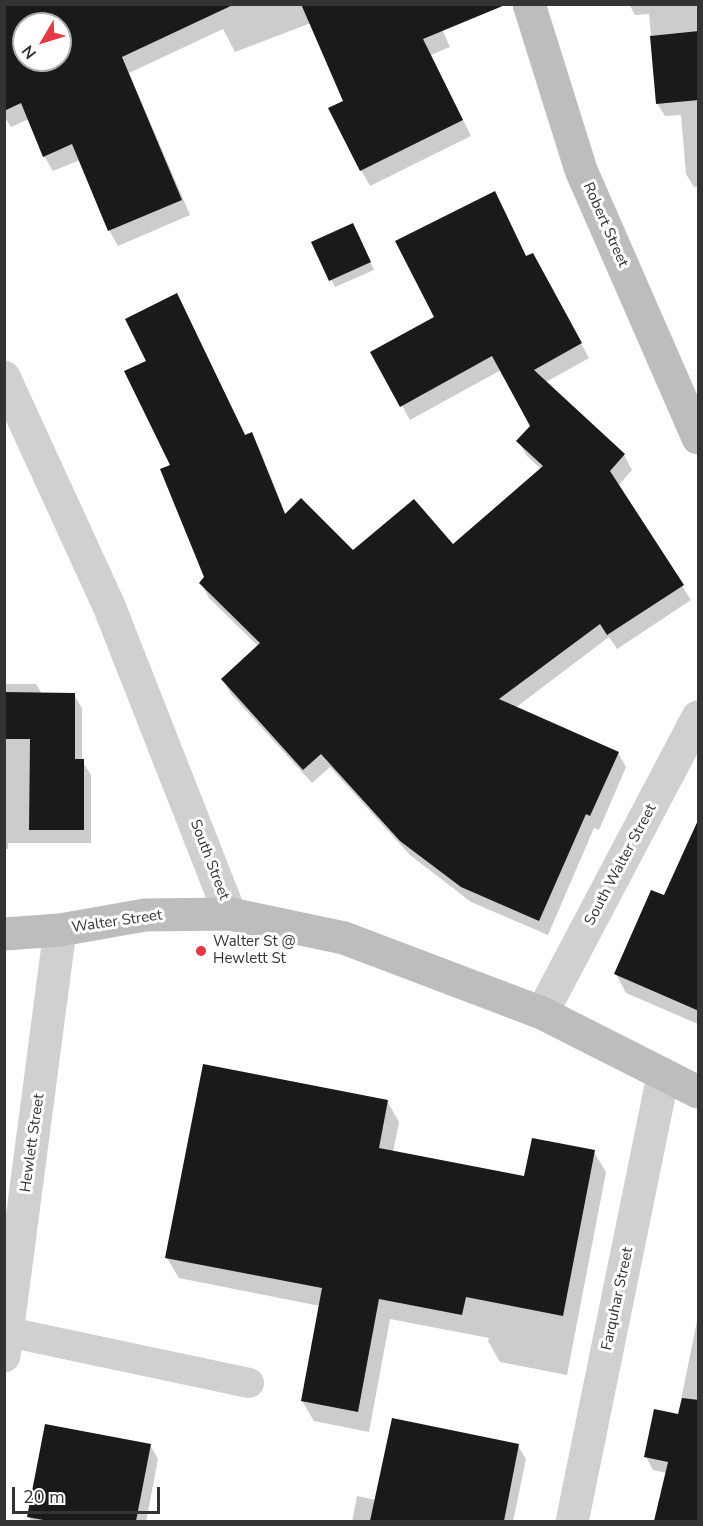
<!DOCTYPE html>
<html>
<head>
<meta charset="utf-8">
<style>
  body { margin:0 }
  #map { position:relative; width:703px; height:1526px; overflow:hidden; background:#fff; font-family:"Nunito Sans",sans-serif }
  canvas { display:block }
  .frame { position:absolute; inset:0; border:6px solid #333; pointer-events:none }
  .north { position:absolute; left:12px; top:12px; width:60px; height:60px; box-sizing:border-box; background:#fff; border:2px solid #adadad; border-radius:50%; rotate:232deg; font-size:16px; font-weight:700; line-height:24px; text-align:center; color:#333 }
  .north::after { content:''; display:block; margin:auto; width:21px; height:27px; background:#e63946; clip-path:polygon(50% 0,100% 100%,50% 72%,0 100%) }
  .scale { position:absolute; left:12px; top:1487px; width:148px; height:27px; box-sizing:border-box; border:3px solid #333; border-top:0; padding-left:8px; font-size:18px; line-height:21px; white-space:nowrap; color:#333; -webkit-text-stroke:4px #fff; paint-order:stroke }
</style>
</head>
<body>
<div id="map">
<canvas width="703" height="1526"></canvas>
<div class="frame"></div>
<div class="north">N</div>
<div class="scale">20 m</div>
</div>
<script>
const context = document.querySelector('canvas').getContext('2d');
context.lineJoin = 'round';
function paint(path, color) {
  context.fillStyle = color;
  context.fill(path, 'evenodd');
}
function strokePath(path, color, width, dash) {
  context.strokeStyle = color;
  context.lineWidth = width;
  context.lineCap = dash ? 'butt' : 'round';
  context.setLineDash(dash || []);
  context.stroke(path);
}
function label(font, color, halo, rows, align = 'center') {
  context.font = font + ' "Nunito Sans",sans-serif';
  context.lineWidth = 6;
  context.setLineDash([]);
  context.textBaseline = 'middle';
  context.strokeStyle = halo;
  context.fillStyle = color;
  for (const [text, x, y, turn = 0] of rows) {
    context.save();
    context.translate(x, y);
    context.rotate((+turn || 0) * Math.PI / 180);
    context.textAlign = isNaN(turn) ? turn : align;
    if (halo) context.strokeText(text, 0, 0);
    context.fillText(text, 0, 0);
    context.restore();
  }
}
const shadow = new Path2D(`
  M 4,4 L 431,4 L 450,47 L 431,55 L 471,136 L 370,186 L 361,170 L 345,101 L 311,23 L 235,52 L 223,29 L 129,73 L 190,215 L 118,246 L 109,230 L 80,160 L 53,171 L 44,156 L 29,119 L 11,127 L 4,116 ZM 24,24 L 60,24 L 60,60 L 24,60 Z
  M 629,4 L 698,4 L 698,186 L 694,187 L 686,174 L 681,115 L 665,116 L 657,103 L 649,14 L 635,15 Z
  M 503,208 L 527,258 L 540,269 L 589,358 L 546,382 L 624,455 L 632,470 L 618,486 L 691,600 L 617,649 L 609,637 L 515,708 L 618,753 L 626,767 L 599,830 L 594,828 L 548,935 L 471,902 L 410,855 L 330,767 L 312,783 L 231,694 L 223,680 L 259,647 L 209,598 L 201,583 L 206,578 L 172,466 L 148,362 L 184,310 L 246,436 L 251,434 L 259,448 L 286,515 L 353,552 L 453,546 L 541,469 L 527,456 L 518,441 L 532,426 L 501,370 L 410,420 L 373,353 L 436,318 Z
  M 357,232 L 374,270 L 335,287 L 313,242 Z
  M 4,684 L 36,684 L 42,694 L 74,695 L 82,708 L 82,761 L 91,775 L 91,843 L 8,843 L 8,849 L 4,849 Z
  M 698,821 L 698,1024 L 626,993 L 616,974 L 665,897 Z
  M 387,1101 L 399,1122 L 393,1152 L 525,1178 L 594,1152 L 606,1172 L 567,1375 L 500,1362 L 488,1341 L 489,1338 L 390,1319 L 369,1432 L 314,1421 L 302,1401 L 320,1306 L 179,1278 L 167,1258 Z
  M 698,1316 L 698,1522 L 656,1522 L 667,1473 L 653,1470 L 646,1457 L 678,1415 Z
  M 150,1445 L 158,1459 L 146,1522 L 32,1522 L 29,1517 Z
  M 518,1446 L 526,1459 L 513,1522 L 352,1522 L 357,1496 L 376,1500 Z`);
const building = new Path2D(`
  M 4,4 L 235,4 L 122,57 L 182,200 L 108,231 L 72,144 L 43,157 L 21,103 L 4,111 ZM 24,24 L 60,24 L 60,60 L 24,60 Z
  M 301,4 L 505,4 L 505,5 L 423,39 L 463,120 L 360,171 L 328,108 L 343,101 Z
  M 699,31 L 699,100 L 656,104 L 650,36 Z
  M 495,191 L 526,256 L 533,253 L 582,343 L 534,370 L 625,454 L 610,471 L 684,585 L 607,635 L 600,624 L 499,699 L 619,752 L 590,816 L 586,814 L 539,921 L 461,887 L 400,841 L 321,754 L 303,770 L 221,679 L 260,643 L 199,583 L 204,577 L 160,469 L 170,465 L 124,371 L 146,361 L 125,319 L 177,293 L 245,435 L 252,432 L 285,514 L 301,498 L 353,550 L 414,499 L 453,544 L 543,466 L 516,441 L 530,426 L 492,356 L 400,407 L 370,352 L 434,317 L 395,241 Z
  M 353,223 L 371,262 L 329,281 L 311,242 Z
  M 4,692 L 75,693 L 75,759 L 84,759 L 84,830 L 29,830 L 30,739 L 4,739 Z
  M 699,818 L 699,1011 L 614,974 L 651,890 L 664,895 Z
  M 203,1064 L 388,1100 L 379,1148 L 524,1176 L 532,1138 L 595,1150 L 563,1316 L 466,1297 L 462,1315 L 379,1299 L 358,1412 L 301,1401 L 322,1288 L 165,1258 Z
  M 682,1398 L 699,1400 L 699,1521 L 654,1521 L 668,1462 L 644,1457 L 654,1409 L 678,1414 Z
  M 392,1418 L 519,1444 L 504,1521 L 370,1521 Z
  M 45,1424 L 151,1444 L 136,1521 L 49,1521 L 27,1517 Z`);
const lane = new Path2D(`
  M 8,1332 L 249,1383`);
const street = new Path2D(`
  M 4,377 L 109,606 L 230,914
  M 542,1013 L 698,717
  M 4,1356 L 60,930
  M 572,1522 L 663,1076`);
const secondary = new Path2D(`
  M 529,4 L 581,170 L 698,438
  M 4,934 L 60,930 L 145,915 L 230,914 L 344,938 L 542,1013 L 698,1092`);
const markers = [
  [201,951,6,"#e63946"]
];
const streetNames = [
  ["Robert Street",605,225,66],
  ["South Street",209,860,69],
  ["South Walter Street",621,865,-62],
  ["Walter Street",117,922,-8],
  ["Hewlett Street",33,1143,-82],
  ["Farquhar Street",618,1299,-78]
];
const poiNames = [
  ["Walter St @",213,942],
  ["Hewlett St",213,959]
];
paint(shadow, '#0003');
paint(building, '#1a1a1a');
strokePath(lane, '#d0d0d0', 30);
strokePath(street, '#d0d0d0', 33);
strokePath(secondary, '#bdbdbd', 33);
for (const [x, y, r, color] of markers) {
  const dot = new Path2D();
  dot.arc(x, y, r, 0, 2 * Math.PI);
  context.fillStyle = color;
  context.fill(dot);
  strokePath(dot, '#fff', 2);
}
label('15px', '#333', '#fff', streetNames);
label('15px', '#333', '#fff', poiNames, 'left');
</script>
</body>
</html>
